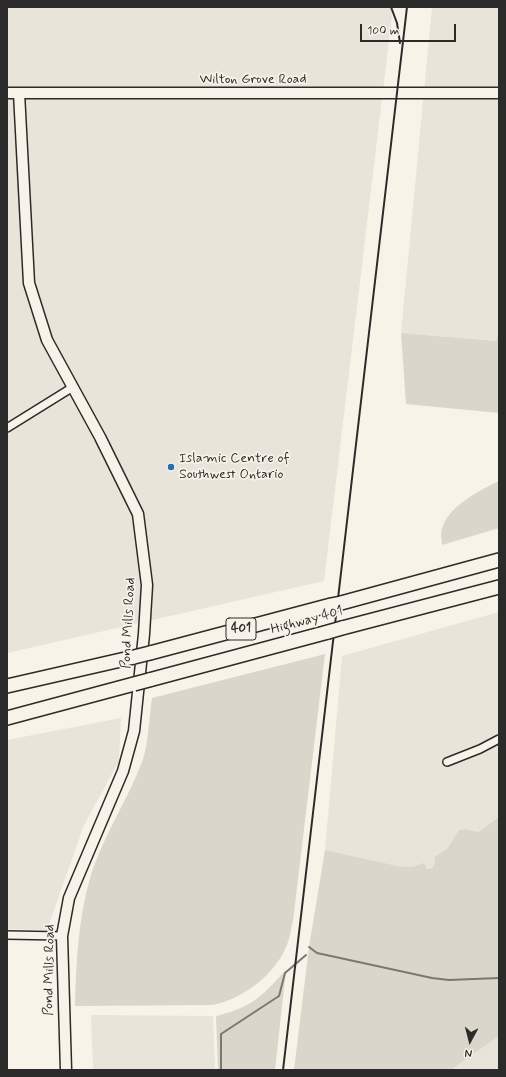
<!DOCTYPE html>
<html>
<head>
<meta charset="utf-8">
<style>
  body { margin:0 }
  #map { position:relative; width:506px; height:1077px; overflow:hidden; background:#f7f3e8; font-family:Mynerve,sans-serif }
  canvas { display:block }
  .frame { position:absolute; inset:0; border:8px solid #2b2b2b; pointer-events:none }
  .north { position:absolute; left:450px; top:1021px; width:40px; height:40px; -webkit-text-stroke:3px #f7f3e8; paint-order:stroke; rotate:187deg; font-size:11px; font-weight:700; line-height:16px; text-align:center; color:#2b2b2b }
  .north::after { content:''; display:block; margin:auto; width:14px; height:18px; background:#2b2b2b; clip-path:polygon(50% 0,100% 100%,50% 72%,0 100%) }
  .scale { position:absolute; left:360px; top:24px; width:96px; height:18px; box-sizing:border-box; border:2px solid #2b2b2b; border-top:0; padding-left:5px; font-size:12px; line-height:14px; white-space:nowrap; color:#2b2b2b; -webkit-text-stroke:3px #f7f3e8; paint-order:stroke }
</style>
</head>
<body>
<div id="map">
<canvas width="506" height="1077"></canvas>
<div class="frame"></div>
<div class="north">N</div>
<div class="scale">100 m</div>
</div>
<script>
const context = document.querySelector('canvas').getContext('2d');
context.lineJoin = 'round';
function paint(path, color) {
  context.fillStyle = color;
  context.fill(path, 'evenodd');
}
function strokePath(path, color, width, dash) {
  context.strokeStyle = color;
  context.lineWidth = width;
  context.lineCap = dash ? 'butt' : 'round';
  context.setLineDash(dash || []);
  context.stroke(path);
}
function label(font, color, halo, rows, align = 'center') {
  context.font = font + ' Mynerve,sans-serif';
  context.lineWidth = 3.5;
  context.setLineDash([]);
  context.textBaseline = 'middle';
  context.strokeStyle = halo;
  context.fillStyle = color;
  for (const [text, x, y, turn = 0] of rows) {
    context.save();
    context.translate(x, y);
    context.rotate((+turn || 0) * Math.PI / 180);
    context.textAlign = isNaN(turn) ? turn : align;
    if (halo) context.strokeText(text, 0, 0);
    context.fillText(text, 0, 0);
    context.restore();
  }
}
const built = new Path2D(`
  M 7,7 L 393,7 L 324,581 L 7,653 Z
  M 432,7 L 499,7 L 499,326 L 496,341 L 401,333 Z
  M 499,612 L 499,817 L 478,832 L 466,829 L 459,830 L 447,849 L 434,857 L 435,863 L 432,868 L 427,869 L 423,864 L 412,867 L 398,866 L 325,850 L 342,656 Z
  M 121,718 L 119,761 L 84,825 L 47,930 L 7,929 L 7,740 Z
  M 91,1015 L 213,1016 L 215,1070 L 93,1070 Z
  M 499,1036 L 499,1070 L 451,1070 Z`);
const green = new Path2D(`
  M 499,326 L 499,413 L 406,404 L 401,333 L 496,341 Z
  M 499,481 L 499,528 L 442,545 C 442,540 440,534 442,529 C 447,507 480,490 499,481 Z
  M 325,654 L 293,921 C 291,928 290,937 287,945 C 275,975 244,998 213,1005 L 75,1006 C 76,964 78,922 89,882 C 101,838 128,801 143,759 C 149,740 149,717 152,698 Z
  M 499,817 L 499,1036 L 451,1070 L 294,1070 L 309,947 L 325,850 L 398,866 L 412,867 L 424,863 L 427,869 L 432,868 L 435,863 L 434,857 L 447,849 L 459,830 L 466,829 L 478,832 Z
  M 286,970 L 275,1070 L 218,1070 L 216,1016 C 253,1007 261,997 286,970 Z`);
const stream = new Path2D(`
  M 309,947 L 317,953 L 432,978 L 449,980 L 499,978
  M 221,1070 L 221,1034 L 279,996 L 285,973 L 306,955`);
const minor = new Path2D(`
  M 7,428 L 73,387
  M 447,762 L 480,749 L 499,739
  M 7,935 L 62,936`);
const secondary = new Path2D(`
  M 7,93 L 499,93
  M 19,93 L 29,283 L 47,340 L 100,437 L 138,514 L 147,585 L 144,634 L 134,731 L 123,771 L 69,898 L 62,936 L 66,1070`);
const motorway = new Path2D(`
  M 341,603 L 499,560
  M 342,628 L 499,587
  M 150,653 L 331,605
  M 149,680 L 328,632
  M 7,686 L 134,657
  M 7,718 L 134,684`);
const rail = new Path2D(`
  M 391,7 L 397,23 L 400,43
  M 283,1070 L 407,7`);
const motorwayBridge = new Path2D(`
  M 331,605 L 341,603
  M 328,632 L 342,628
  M 134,657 L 150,653
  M 134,684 L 149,680`);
const markers = [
  [171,467,4,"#1f6fb2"]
];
const shields = [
  [241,629,30]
];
const shieldNames = [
  ["401",241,629]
];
const streetNames = [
  ["Wilton Grove Road",253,80],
  ["Highway 401",307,621,-15],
  ["Pond Mills Road",129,623,-87],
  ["Pond Mills Road",50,970,-89]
];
const poiNames = [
  ["Islamic Centre of",179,459],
  ["Southwest Ontario",179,475]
];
paint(built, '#e8e4da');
paint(green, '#dad6cc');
strokePath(stream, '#7a7874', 2);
strokePath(minor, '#2b2b2b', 10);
strokePath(secondary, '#2b2b2b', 13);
strokePath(motorway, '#2b2b2b', 16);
strokePath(minor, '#f7f3e8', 7);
strokePath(secondary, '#f7f3e8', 10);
strokePath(motorway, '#f7f3e8', 13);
strokePath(rail, '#2b2b2b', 2);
strokePath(motorwayBridge, '#2b2b2b', 16, []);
strokePath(motorwayBridge, '#f7f3e8', 13);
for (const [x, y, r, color] of markers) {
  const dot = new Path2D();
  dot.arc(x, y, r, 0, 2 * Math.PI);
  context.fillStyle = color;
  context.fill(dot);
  strokePath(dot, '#f7f3e8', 1.5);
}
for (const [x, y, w] of shields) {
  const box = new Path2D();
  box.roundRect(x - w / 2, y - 11, w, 22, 3);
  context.fillStyle = '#f7f3e8';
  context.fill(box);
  strokePath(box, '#2b2b2b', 1);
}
label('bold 13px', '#2b2b2b', null, shieldNames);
label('14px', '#2b2b2b', '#f7f3e8', streetNames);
label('14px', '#2b2b2b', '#f7f3e8', poiNames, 'left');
</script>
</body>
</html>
